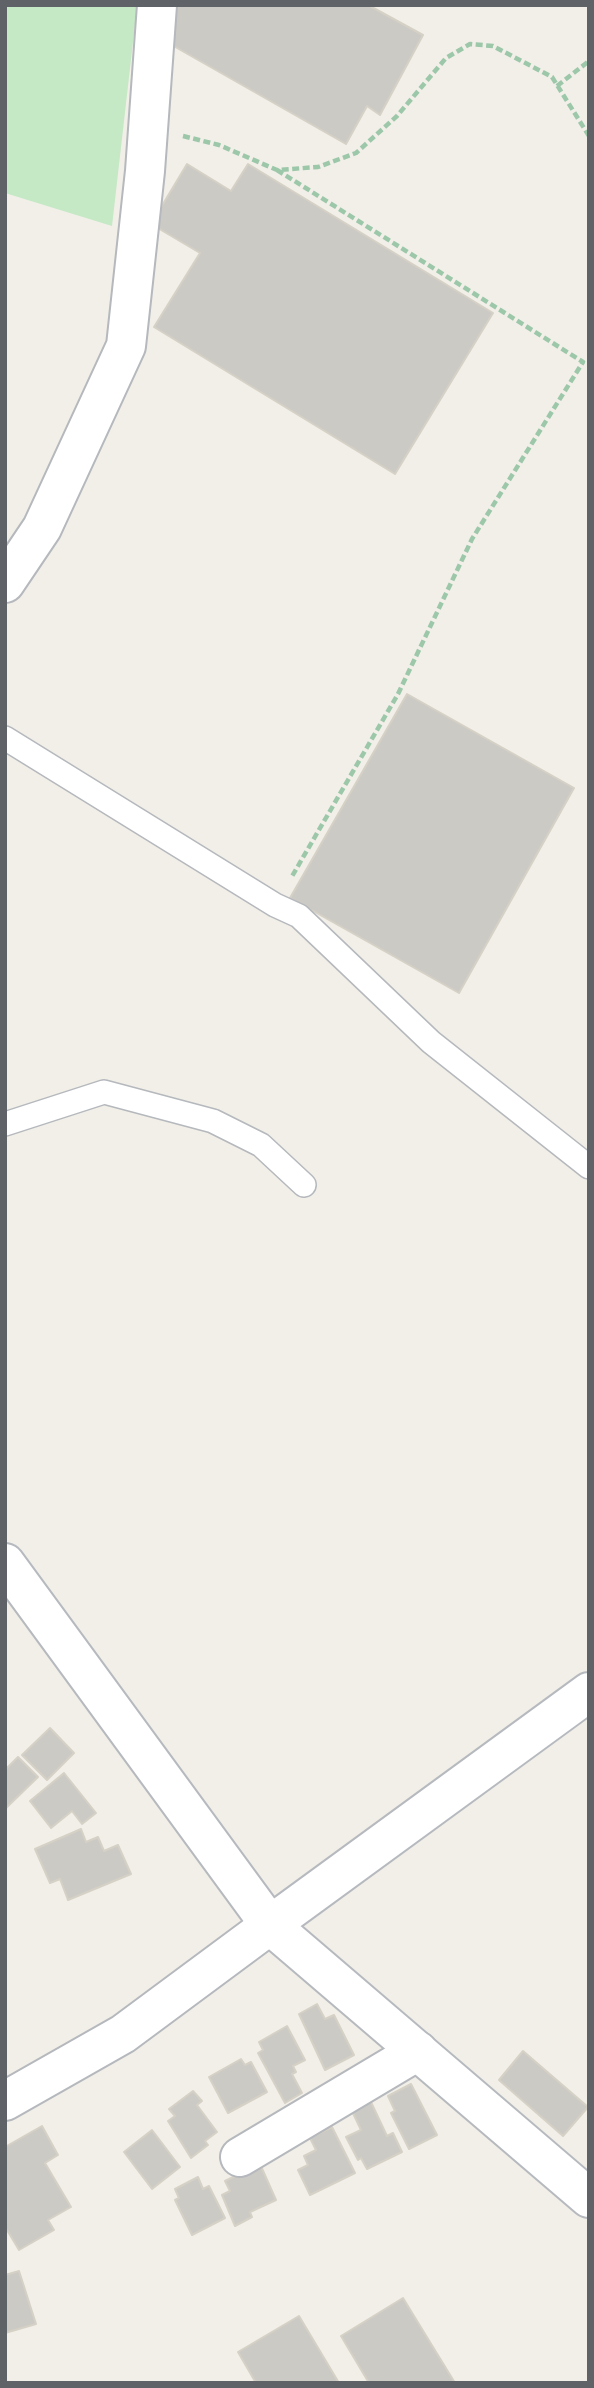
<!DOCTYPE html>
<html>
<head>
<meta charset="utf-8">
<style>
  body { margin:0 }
  #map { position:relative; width:594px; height:2388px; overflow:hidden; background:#f1efe8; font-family:"Fira Sans",sans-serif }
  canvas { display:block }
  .frame { position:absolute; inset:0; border:7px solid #5f6368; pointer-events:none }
</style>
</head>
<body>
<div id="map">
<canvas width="594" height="2388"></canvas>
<div class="frame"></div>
</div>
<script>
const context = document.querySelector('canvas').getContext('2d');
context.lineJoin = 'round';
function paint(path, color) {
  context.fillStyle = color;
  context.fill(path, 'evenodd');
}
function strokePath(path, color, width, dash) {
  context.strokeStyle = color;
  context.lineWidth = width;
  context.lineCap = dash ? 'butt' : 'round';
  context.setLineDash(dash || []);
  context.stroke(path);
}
const green = new Path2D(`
  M 5,5 L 137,7 L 112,226 L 5,193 Z`);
const building = new Path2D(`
  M 173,5 L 368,5 L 423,35 L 380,115 L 367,106 L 346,144 L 170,44 Z
  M 187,164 L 231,191 L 248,164 L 493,313 L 395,474 L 154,327 L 200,253 L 151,224 Z
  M 407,694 L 574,788 L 459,993 L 290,898 Z
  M 50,1728 L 74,1753 L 47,1780 L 22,1755 Z
  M 18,1757 L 38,1777 L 5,1809 L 5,1770 Z
  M 64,1773 L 96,1813 L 82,1824 L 72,1811 L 51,1828 L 30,1801 Z
  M 81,1829 L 86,1842 L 98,1837 L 104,1851 L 118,1845 L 131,1874 L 68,1900 L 60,1879 L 50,1883 L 35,1849 Z
  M 317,2004 L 325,2019 L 334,2015 L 354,2055 L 325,2070 L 299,2014 Z
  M 287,2026 L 305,2060 L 293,2066 L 296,2072 L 292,2074 L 302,2093 L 285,2103 L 258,2053 L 263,2050 L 259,2042 Z
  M 523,2051 L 588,2107 L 563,2136 L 499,2080 Z
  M 241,2059 L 245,2065 L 251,2062 L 267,2092 L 228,2113 L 209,2077 Z
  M 411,2084 L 437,2135 L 409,2149 L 391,2113 L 395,2111 L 388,2096 Z
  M 193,2091 L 202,2101 L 197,2105 L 217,2132 L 205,2141 L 208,2145 L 191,2158 L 168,2121 L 175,2116 L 169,2109 Z
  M 370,2100 L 387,2136 L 393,2133 L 402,2152 L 367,2169 L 361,2158 L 358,2160 L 346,2137 L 361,2130 L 351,2109 Z
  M 42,2126 L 58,2155 L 45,2163 L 71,2207 L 48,2220 L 54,2230 L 19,2250 L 7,2230 L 5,2231 L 5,2147 Z
  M 332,2127 L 355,2173 L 310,2195 L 298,2170 L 308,2165 L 304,2156 L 316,2150 L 310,2138 Z
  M 152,2130 L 180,2167 L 152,2189 L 124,2152 Z
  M 260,2164 L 276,2200 L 250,2212 L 252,2217 L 235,2226 L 222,2195 L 230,2191 L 225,2181 Z
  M 198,2177 L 203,2189 L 209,2186 L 225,2218 L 192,2235 L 175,2200 L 179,2198 L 175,2189 Z
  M 19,2271 L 36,2324 L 5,2333 L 5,2275 Z
  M 403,2298 L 455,2383 L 369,2383 L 341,2336 Z
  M 299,2316 L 339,2383 L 256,2383 L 238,2352 Z`);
const path = new Path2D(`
  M 557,86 L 589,61
  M 183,136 L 219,145 L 277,170 L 318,167 L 356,153 L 397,116 L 446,58 L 470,44 L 493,46 L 552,77 L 589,136
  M 277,170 L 583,362 L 472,539 L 398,694 L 291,878`);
const lane = new Path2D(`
  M 5,738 L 275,905 L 299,916 L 431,1042 L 589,1167
  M 5,1124 L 104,1092 L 213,1121 L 261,1145 L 304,1185`);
const street = new Path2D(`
  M 5,583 L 42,528 L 126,346 L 145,171 L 157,5
  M 5,2101 L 123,2034 L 270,1925
  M 240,2157 L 418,2051`);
const secondary = new Path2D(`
  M 5,1563 L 270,1925 L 589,2198
  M 270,1925 L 589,1692`);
paint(green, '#c5e8c5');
paint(building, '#cccac5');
strokePath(building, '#d6d1c6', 2);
strokePath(lane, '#b5b8bc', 26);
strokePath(street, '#b5b8bc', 42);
strokePath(secondary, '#b6babf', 42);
strokePath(path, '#9cc7a9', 4.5, [7, 3.5]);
strokePath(lane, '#fff', 23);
strokePath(street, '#fff', 38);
strokePath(secondary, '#fff', 38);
</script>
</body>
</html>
